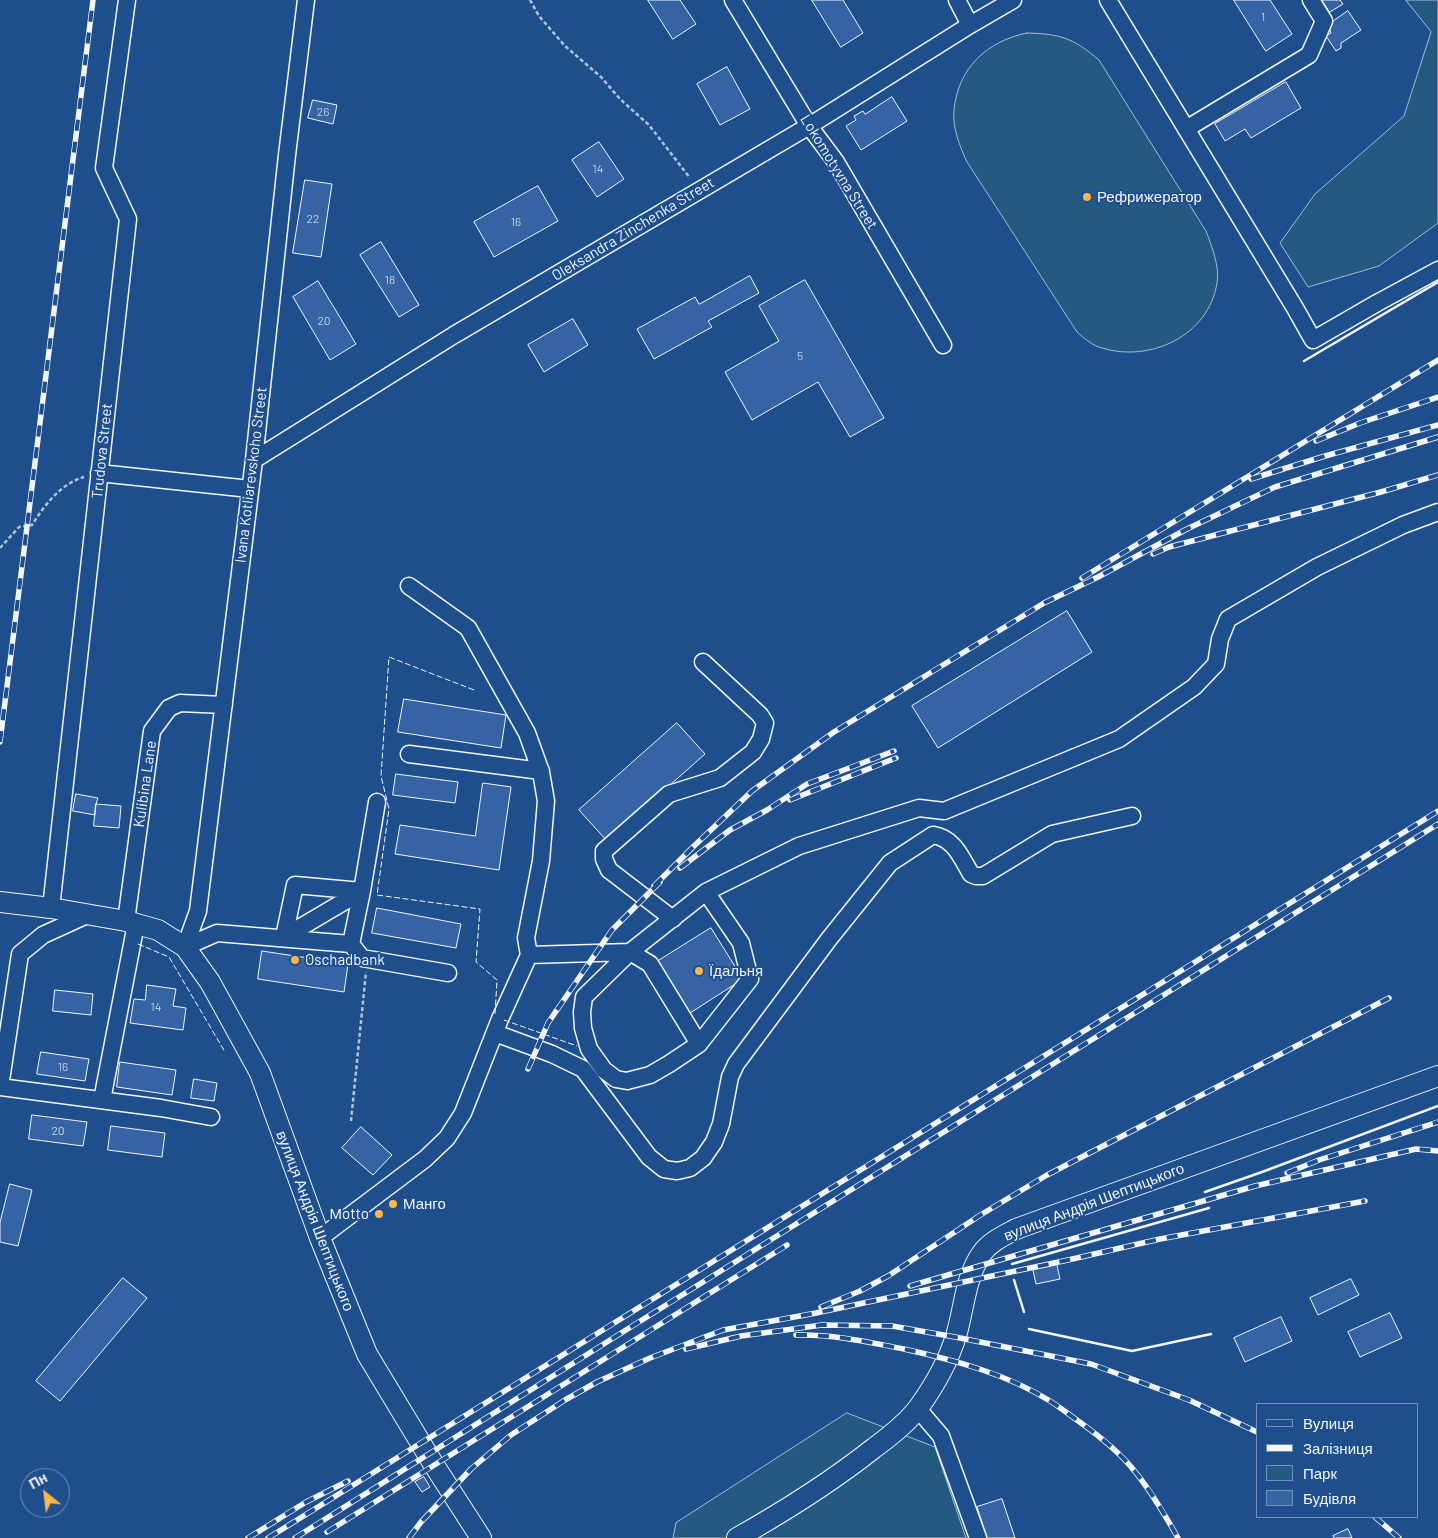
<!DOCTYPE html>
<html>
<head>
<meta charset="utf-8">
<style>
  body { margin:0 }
  #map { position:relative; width:1438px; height:1538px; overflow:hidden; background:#1f4e8c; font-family:Barlow,sans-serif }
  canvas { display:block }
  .legend { position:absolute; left:1256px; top:1403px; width:162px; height:115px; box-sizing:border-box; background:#1f4e8c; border:1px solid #7391ba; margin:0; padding:6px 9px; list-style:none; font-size:15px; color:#f2f6ff }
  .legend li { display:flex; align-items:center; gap:10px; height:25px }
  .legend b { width:25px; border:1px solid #7391ba }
  .north { position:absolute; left:20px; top:1468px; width:50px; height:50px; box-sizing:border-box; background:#1f4e8c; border:1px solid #7391ba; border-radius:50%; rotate:331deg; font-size:14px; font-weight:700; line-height:20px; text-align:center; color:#f2f6ff }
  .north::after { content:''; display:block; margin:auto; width:18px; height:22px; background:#ffb74d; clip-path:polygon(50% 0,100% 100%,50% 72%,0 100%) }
</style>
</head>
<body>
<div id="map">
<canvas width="1438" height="1538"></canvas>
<ul class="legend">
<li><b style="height:6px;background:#1f4e8c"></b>Вулиця</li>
<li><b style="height:6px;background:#f2f6ff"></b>Залізниця</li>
<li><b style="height:14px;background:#245a82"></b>Парк</li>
<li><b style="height:14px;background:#3563a3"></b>Будівля</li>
</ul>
<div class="north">Пн</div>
</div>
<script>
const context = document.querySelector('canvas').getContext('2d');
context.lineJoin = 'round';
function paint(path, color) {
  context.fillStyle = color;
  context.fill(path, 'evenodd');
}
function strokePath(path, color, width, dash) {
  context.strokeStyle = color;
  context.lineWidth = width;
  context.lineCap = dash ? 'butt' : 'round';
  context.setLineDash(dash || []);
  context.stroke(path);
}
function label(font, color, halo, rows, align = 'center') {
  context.font = font + ' Barlow,sans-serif';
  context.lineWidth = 4;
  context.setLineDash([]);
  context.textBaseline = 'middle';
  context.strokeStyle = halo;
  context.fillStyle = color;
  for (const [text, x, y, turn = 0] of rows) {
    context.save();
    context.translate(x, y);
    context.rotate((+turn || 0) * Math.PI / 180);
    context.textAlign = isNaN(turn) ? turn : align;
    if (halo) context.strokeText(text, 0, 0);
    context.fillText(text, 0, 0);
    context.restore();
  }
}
const green = new Path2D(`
  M 1406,0 L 1438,0 L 1438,223 L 1379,266 L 1308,287 L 1280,243 L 1315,194 L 1404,116 L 1431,32 Z
  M 1027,33 C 1061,34 1073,38 1099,60 L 1206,231 C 1212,247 1220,267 1217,283 C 1209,335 1151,363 1102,348 C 1093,346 1084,338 1077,332 L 967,162 C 960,147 952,127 954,110 C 958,68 987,41 1027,33 Z
  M 847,1413 L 935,1447 L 966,1538 L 673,1538 L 676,1523 Z`);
const building = new Path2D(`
  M 648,0 L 680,0 L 696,24 L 673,39 Z
  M 812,0 L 843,0 L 863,33 L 841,47 Z
  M 1234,0 L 1270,0 L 1292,34 L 1266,51 Z
  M 1322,0 L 1340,0 L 1343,4 L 1330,12 Z
  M 1348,11 L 1361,30 L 1341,43 L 1341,48 L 1336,51 L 1326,36 L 1331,33 L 1328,25 Z
  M 727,67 L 750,109 L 720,125 L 697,84 Z
  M 1286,82 L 1301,108 L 1251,138 L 1245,129 L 1225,141 L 1215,124 Z
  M 892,97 L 907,121 L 861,150 L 846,126 L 856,120 L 854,116 L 863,111 L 865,114 Z
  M 313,100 L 337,105 L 333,124 L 308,118 Z
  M 599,142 L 624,179 L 597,197 L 572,160 Z
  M 305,180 L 332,184 L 321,257 L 293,253 Z
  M 538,186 L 558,221 L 494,257 L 474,222 Z
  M 381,242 L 419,305 L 399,317 L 360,255 Z
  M 750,276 L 759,293 L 708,321 L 712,327 L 654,359 L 637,329 L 695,297 L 699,304 Z
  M 805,280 L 884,418 L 850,437 L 818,382 L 752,420 L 725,372 L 779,341 L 759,306 Z
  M 318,281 L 356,344 L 330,360 L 293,297 Z
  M 573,319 L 588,345 L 544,372 L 528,345 Z
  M 1067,611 L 1092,652 L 938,748 L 912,706 Z
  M 404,699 L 506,715 L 501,748 L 398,732 Z
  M 677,723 L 705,754 L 607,841 L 579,810 Z
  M 396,774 L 458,782 L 455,803 L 393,795 Z
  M 483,783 L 511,787 L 499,870 L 395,854 L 400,825 L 475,836 Z
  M 76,794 L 98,798 L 96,804 L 95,815 L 73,811 Z
  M 96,804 L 121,806 L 119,828 L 94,826 Z
  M 377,908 L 461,924 L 456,948 L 372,933 Z
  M 711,928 L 743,979 L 687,1015 L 655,963 Z
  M 262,951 L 348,964 L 344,992 L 258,979 Z
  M 147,985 L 176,989 L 173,1006 L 186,1008 L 183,1030 L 130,1023 L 134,999 L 145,1000 Z
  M 55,990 L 93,994 L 91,1015 L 53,1011 Z
  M 41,1052 L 89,1059 L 85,1081 L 37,1074 Z
  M 120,1062 L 176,1070 L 172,1095 L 117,1087 Z
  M 194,1079 L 217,1083 L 214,1101 L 191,1098 Z
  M 32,1115 L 87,1122 L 83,1146 L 29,1139 Z
  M 111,1126 L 165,1133 L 162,1157 L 108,1150 Z
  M 361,1127 L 392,1155 L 373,1175 L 342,1148 Z
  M 10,1184 L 32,1190 L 18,1246 L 0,1242 L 0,1223 Z
  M 1057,1265 L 1060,1279 L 1036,1284 L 1033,1270 Z
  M 123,1278 L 147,1298 L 60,1401 L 36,1381 Z
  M 1351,1279 L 1359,1295 L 1318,1315 L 1310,1298 Z
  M 1390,1313 L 1402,1338 L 1360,1357 L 1348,1332 Z
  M 1281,1317 L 1292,1341 L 1245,1362 L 1234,1338 Z
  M 424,1477 L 430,1487 L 422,1492 L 415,1482 Z
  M 1002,1499 L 1015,1538 L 987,1538 L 977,1507 Z
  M 1348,1529 L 1352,1538 L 1334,1538 L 1333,1536 Z`);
const path = new Path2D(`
  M 530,0 L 539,16 L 565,46 L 601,77 L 620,99 L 649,125 L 690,178
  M 0,548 L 19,527 L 32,525 C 44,506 60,484 84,477
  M 351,1121 L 366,972`);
const minor = new Path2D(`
  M 733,0 L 809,126 L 836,162 L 943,345
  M 957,0 L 970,25
  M 1108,0 L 1295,308 L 1313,340 L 1377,303 L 1438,270
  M 1186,129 L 1309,55 L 1324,21 L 1311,0
  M 254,460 L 454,335 L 809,126 L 970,25 L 1013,0
  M 99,473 L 250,489
  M 409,754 L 541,771
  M 706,892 L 741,943 L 750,979 L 699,1044 L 669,1064 L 650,1075 L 627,1081 L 616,1079 L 604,1070 L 589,1049 L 583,1028 L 582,1012 L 584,997 L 630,952 L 706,892 L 799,846 L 919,808 L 944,811 L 1119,739 L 1194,687 L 1216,664 L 1220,639 L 1228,619 L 1317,567 L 1403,525 L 1438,512
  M 51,908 L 128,219 L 104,168 L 127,0
  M 89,914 L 43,935 L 20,954 L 0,1087 L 161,1108 L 211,1117
  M 673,919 L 609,870 L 604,859 L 604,851 L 669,794 L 720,778 L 753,752 L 761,739 L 765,723 L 760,715 L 703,662
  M 126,921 L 152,731 L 169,708 L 180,703 L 224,705
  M 284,937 L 362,891 L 377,802
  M 284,937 L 295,885 L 362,891 L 351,944
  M 185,947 L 198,911 L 254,460 L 287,155 L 306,0
  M 185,947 L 217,933 L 351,944 L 362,958 L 448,973
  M 529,955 L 630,952 L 650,964 L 699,1044
  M 495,1033 L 552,1054 L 583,1069 L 649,1157 L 664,1169 L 677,1171 L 690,1168 L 703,1158 L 714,1142 L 721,1124 L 730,1077 L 736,1064 L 829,939 L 890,863 L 933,835 C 954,838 961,857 971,874 L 976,876 L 983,876 L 1052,834 L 1132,816
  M 102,1100 L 136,924
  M 320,1238 L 425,1159 L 447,1138 L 463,1113 L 500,1019 L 529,955 L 526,938 L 541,861 L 546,801 L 541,772 L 527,733 L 468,628 L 409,586
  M 918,1409 L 941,1436 L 978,1538`);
const major = new Path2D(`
  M 0,902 L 51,908 L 126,921 L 158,930 L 185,947 L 210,982 L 260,1073 L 320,1238 L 367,1354 L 434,1465 L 481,1538
  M 737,1538 C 785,1511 831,1482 874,1448 C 889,1437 908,1422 919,1407 C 934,1386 948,1362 956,1336 C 964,1310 965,1277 982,1253 C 990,1242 1003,1236 1016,1229 L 1438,1076`);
const rail = new Path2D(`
  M 1316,441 L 1360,423 L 1438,397
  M 1251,479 L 1325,456 L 1438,425
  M 1153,554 L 1169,547 L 1381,492 L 1438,475
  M 1082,578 L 1438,360
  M 0,742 L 93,0
  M 790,800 L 896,758
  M 680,868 L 730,830 L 767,810 L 807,784 L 894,751
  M 654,886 L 694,846 L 752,791 L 834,732 L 1044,603 L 1098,577 L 1187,529 L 1275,487 L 1438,437
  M 528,1069 L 548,1023 L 596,953 L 612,930 L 660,882
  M 1287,1173 L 1319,1160 L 1438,1122
  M 910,1286 L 1255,1186 L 1416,1149 L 1438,1151
  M 821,1307 L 860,1291 L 888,1276 L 982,1214 L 1047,1175 L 1389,998
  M 796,1335 C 832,1334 868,1342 904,1349 C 954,1360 1007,1374 1050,1401 C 1061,1408 1071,1416 1081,1423 C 1099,1436 1118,1451 1132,1468 C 1150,1489 1165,1515 1178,1538
  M 686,1349 L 741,1336 L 822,1325 L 892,1326 L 955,1337 L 1091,1364 L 1189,1400 L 1257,1432
  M 1375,1517 L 1399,1538
  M 327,1532 L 787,1245
  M 248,1538 L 306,1502 L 348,1481
  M 268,1538 L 1438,811
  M 295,1538 L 634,1325 L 1438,824
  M 409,1538 L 421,1522 L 471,1469 L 511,1435 L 565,1400 L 597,1382 L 650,1358 L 723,1330 L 816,1313 L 1068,1260 L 1160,1239 L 1365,1201`);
const fence = new Path2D(`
  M 474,690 L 389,657 L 381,776 L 389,809 L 377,895 L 480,909 L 476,962 L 497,980 L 495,1014
  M 138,944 L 169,957 L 225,1052
  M 504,1020 L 577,1046`);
const wall = new Path2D(`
  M 1304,361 L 1438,282
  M 1205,1192 L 1262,1172 L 1438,1106
  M 1012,1264 L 1209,1208
  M 1014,1280 L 1024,1312
  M 1029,1329 L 1132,1351 L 1211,1334`);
const markers = [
  [1087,197,5,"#ffb74d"],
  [295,960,5,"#ffb74d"],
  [699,971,5,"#ffb74d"],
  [393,1204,5,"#ffb74d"],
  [379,1214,5,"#ffb74d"]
];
const numberNames = [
  ["1",1263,17],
  ["26",323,112],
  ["14",598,169],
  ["22",313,219],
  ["16",516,222],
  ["18",390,280],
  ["20",324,321],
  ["5",800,356],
  ["14",156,1007],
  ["16",63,1067],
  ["20",58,1131]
];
const streetNames = [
  ["Lokomotyvna Street",839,172,58],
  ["Oleksandra Zinchenka Street",633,229,-31],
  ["Trudova Street",102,451,-84],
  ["Ivana Kotliarevskoho Street",251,475,-83],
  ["Kulibina Lane",145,784,-82],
  ["вулиця Андрія Шептицького",1094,1202,-21],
  ["вулиця Андрія Шептицького",315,1221,69]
];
const poiNames = [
  ["Рефрижератор",1097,197],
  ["Oschadbank",305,960],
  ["Їдальня",709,971],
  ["Манго",403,1204],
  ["Мotto",369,1214,"right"]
];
paint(green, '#245a82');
strokePath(green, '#a8bbd7', 1);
paint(building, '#3563a3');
strokePath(building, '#f2f6ff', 1);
strokePath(minor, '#f2f6ff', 19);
strokePath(major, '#f2f6ff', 22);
strokePath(path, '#b3c4dc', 2.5, [4, 2.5]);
strokePath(minor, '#1f4e8c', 16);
strokePath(major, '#1f4e8c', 20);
strokePath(rail, '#f2f6ff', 5.5);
strokePath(rail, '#1f4e8c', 4, [11]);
strokePath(fence, '#f2f6ff', 1, [6, 2.5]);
strokePath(wall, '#f2f6ff', 2.5);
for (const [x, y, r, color] of markers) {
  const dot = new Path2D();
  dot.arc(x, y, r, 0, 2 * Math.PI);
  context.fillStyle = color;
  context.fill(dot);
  strokePath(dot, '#1f4e8c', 2);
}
label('12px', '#c3d1e8', null, numberNames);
label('15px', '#f2f6ff', '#1f4e8c', streetNames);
label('15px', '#f2f6ff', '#1f4e8c', poiNames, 'left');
</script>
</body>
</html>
